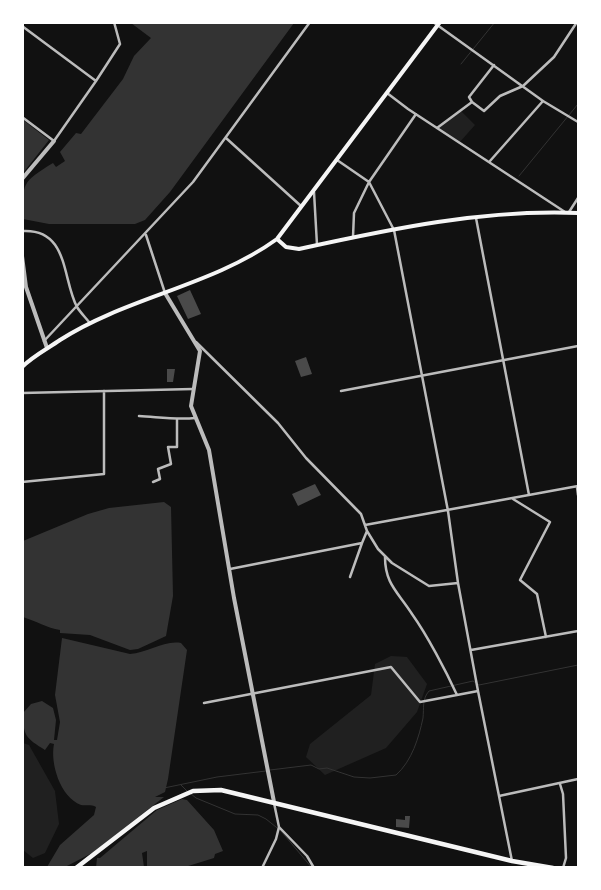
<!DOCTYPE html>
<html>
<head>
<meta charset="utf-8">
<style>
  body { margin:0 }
  #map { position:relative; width:601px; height:890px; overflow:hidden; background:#111; font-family:Lora,serif }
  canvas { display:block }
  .frame { position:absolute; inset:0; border:24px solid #fff; pointer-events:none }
</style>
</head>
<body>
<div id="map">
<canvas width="601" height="890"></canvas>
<div class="frame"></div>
</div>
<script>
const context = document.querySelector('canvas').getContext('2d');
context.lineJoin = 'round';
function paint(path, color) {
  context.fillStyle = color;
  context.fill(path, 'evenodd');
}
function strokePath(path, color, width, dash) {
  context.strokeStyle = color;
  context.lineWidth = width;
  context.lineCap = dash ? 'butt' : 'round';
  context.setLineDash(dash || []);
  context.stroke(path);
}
const green = new Path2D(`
  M 460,110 L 475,125 L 459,143 L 437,128 Z
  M 391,656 L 407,657 L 427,684 L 417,712 L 386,748 L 325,775 L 306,757 L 310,744 L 371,695 L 375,664 Z
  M 23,743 L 29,745 L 55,791 L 59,824 L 45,853 L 33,858 L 23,850 Z`);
const water = new Path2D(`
  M 131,23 L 294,23 L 170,192 L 145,220 L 135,224 L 49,224 L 23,219 C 22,183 22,182 53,163 L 56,167 L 65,161 L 60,152 L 76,133 L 81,134 L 123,79 L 134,56 L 151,38 Z
  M 23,120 L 49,140 L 23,173 Z
  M 164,502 L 171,507 L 173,596 L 166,636 L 138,649 L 130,650 L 90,635 L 60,633 L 60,630 C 47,628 36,621 23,617 L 23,541 L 88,514 L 109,508 Z
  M 62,638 L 130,654 C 147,653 164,640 181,643 L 187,650 L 168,779 L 165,792 L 155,797 L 164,797 L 94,852 L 65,867 L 47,867 L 60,845 L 94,815 L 96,807 C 91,804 86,806 81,805 C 60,797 50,763 54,744 L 50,743 L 45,750 C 26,738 23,736 23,713 L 31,704 L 42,701 L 53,708 L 56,720 L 54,740 L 57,740 L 60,722 L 55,695 Z
  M 182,799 L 187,800 L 214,830 L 223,851 L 215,854 L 214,858 L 185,867 L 147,867 L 147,851 L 142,853 L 144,867 L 96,868 L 97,858 L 100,858 L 157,810 Z`);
const stream = new Path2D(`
  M 461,64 L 495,22
  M 519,176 L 578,104
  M 270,770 L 311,765 L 319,769 L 327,768 L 354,777 L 370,778 L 396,775 C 412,761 419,737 423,718 C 424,708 422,699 429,691 L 473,681 L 479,685 L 578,665
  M 181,785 L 187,791
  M 164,788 L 217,777 L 266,771
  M 190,793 L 196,798 L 235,814 L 258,815 L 266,819 L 281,831 L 312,868`);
const building = new Path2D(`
  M 190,290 L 201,314 L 188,319 L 177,296 Z
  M 306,357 L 312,374 L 301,377 L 295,361 Z
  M 167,369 L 175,369 L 173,382 L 167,382 Z
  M 315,484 L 321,495 L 298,506 L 292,494 Z
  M 405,816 L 410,816 L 409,828 L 396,827 L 396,819 L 405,820 Z`);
const minor = new Path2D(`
  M 433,22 L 543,101 L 578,122
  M 22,26 L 96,81 L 120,44 L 114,22
  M 387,93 L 408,109 L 565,212
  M 472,102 L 469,97 L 494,65
  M 22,117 L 54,141 L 96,81
  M 437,128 L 472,102 L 484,111 L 500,96 L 523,86 L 554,57 L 577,22
  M 226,138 L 301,206
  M 337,160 L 369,182 L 394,230 L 448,511 L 458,583 L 478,691 L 512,861
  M 490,161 L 543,101
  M 314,192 L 317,245
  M 569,212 L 578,198
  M 476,218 L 529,495
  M 22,231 C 69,228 62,279 77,307 C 80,312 85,317 89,322
  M 146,235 L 165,293
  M 353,237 L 354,213 L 369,182 L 416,114
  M 44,341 L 193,182 L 310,22
  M 196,342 L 278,423 L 306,458 L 361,514 L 367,531 L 378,549 L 392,563 L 429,586 L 458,583
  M 341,391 L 578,346
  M 22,393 L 193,389
  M 139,416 C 158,417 176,420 195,418
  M 22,482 L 104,474 L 104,391
  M 153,482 L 160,479 L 158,469 L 171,464 L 168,447 L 177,447 L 177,420
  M 577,487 L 578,495
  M 513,499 L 550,522 L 520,580 L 537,594 L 546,637
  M 365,525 L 578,486
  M 385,557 C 385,584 398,592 412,614 C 427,635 446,671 457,695
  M 230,569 L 362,543 L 367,531
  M 350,577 L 362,543
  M 471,650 L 578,631
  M 204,703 L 391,667 L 420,702 L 478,691
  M 560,784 L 563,794 L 566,858 L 563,868
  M 499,796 L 578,779
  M 279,827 L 307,856 L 314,868
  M 262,868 L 276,839 L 279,827 L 274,803`);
const tertiary = new Path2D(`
  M 22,179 L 54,141
  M 22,256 L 26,287 L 47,348
  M 165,293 L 200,351 L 191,406 L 209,450 L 234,598 L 274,802`);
const secondary = new Path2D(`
  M 277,239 L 286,247 L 299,249 C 390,229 485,209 578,213
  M 22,367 C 33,356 47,349 60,340 C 127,297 212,286 277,239 L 440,22`);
const primary = new Path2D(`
  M 76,868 L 154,808 L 193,791 L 221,790 L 512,861 L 553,868`);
paint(green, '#202020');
paint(water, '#333');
strokePath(stream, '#333', 1);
paint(building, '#4a4a4a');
strokePath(minor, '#bcbcbc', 2.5);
strokePath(tertiary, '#bcbcbc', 4);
strokePath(secondary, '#f5f5f5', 4);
strokePath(primary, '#f5f5f5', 4.5);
</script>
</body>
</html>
